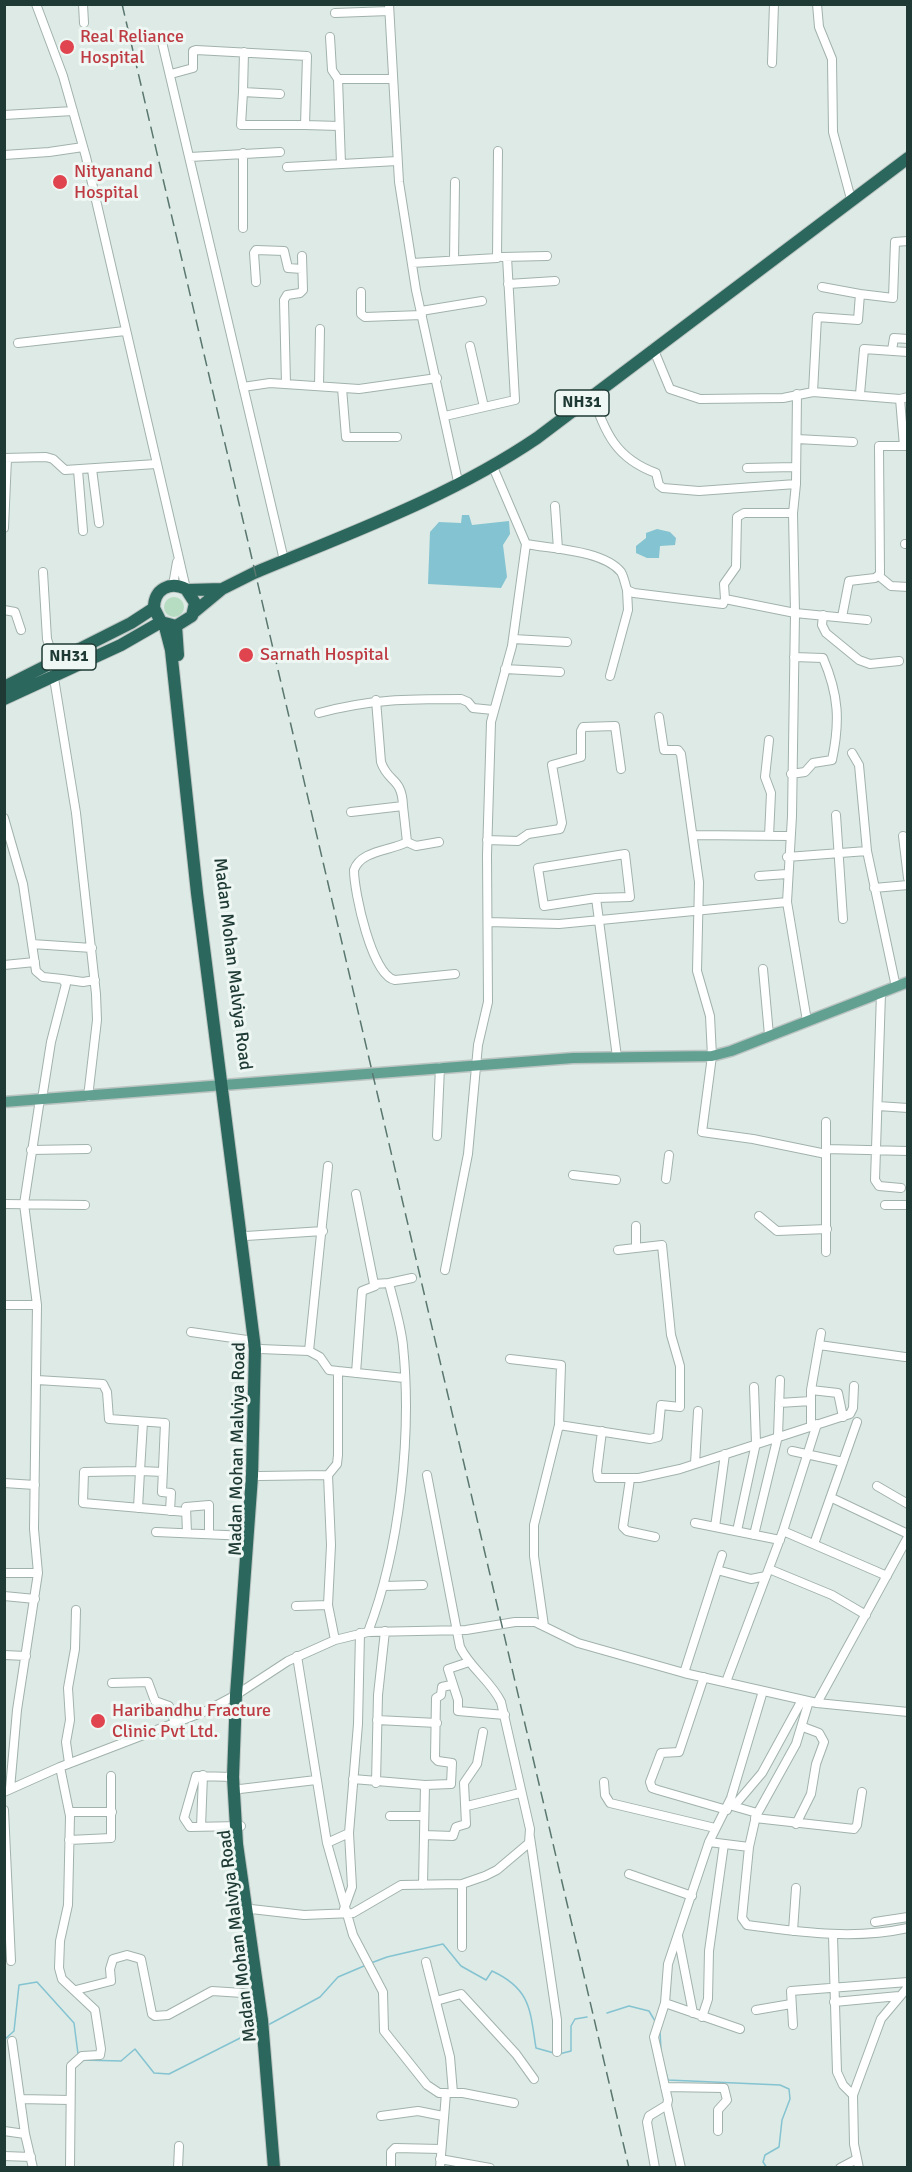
<!DOCTYPE html>
<html>
<head>
<meta charset="utf-8">
<style>
  body { margin:0 }
  #map { position:relative; width:912px; height:2172px; overflow:hidden; background:#deeae5; font-family:Signika,sans-serif }
  canvas { display:block }
  .frame { position:absolute; inset:0; border:6px solid #1f3a34; pointer-events:none }
</style>
</head>
<body>
<div id="map">
<canvas width="912" height="2172"></canvas>
<div class="frame"></div>
</div>
<script>
const context = document.querySelector('canvas').getContext('2d');
context.lineJoin = 'round';
function paint(path, color) {
  context.fillStyle = color;
  context.fill(path, 'evenodd');
}
function strokePath(path, color, width, dash) {
  context.strokeStyle = color;
  context.lineWidth = width;
  context.lineCap = dash ? 'butt' : 'round';
  context.setLineDash(dash || []);
  context.stroke(path);
}
function label(font, color, halo, rows, align = 'center') {
  context.font = font + ' Signika,sans-serif';
  context.lineWidth = 6;
  context.setLineDash([]);
  context.textBaseline = 'middle';
  context.strokeStyle = halo;
  context.fillStyle = color;
  for (const [text, x, y, turn = 0] of rows) {
    context.save();
    context.translate(x, y);
    context.rotate((+turn || 0) * Math.PI / 180);
    context.textAlign = isNaN(turn) ? turn : align;
    if (halo) context.strokeText(text, 0, 0);
    context.fillText(text, 0, 0);
    context.restore();
  }
}
const green = new Path2D(`
  M164 607a10 10 0 1 1 20 0a10 10 0 1 1-20 0Z`);
const water = new Path2D(`
  M 462,515 L 469,515 L 472,525 L 509,521 L 510,534 L 503,545 L 507,577 L 501,588 L 428,584 L 430,532 L 439,522 L 461,523 Z
  M 657,529 L 670,532 L 676,538 L 675,545 L 660,546 L 659,558 L 647,558 L 636,553 L 636,546 L 646,538 L 646,533 Z`);
const stream = new Path2D(`
  M 371,1963 L 387,1957 L 443,1944 L 461,1966 L 486,1980 L 492,1971 C 531,1989 530,2010 536,2048 L 554,2053
  M 607,2013 L 629,2006 L 649,2011 L 655,2021
  M 268,2025 L 320,1997 L 338,1977 L 364,1966
  M 660,2031 L 661,2050
  M 4,2040 L 14,2031 L 19,1985 L 37,1982 L 74,2023 L 78,2054
  M 559,2054 L 571,2051 L 571,2026 L 575,2019 L 587,2017
  M 82,2060 L 121,2061 L 135,2049 L 154,2073 L 169,2074 L 258,2029
  M 665,2069 L 668,2080 L 780,2085 L 789,2089 L 790,2099 L 782,2120 L 779,2147 L 765,2155 L 763,2162 L 767,2168`);
const minor = new Path2D(`
  M 36,4 L 63,76 L 86,157 L 186,589
  M 83,4 L 84,23
  M 389,4 L 399,182 L 416,290 L 459,486
  M 817,4 L 819,27 L 832,59 L 833,132 L 851,199
  M 335,13 L 389,11
  M 330,37 L 332,70 L 338,79 L 391,79
  M 162,42 L 284,560
  M 772,63 L 774,4
  M 171,74 L 193,68 L 193,51 L 196,50 L 307,56 L 305,125 L 241,125 L 243,92 L 280,94
  M 338,79 L 341,164
  M 243,92 L 244,52
  M 4,115 L 73,111
  M 305,125 L 339,126
  M 4,155 L 49,152 L 83,147
  M 190,157 L 280,152
  M 287,167 L 397,161
  M 243,228 L 243,153
  M 502,257 L 547,256
  M 454,260 L 455,182
  M 412,263 L 497,258 L 498,151
  M 256,282 L 254,253 L 256,250 L 284,251 L 288,268 L 302,269
  M 508,284 L 555,281
  M 822,287 L 860,294
  M 361,292 L 361,314 L 365,317 L 422,315
  M 421,311 L 482,301
  M 18,343 L 125,331
  M 470,346 L 484,407
  M 653,348 L 670,389 L 700,399 L 783,398 L 813,392 L 900,399 L 908,397
  M 892,350 L 894,338 L 908,339
  M 286,384 L 284,300 L 287,295 L 300,293 L 303,290 L 302,256
  M 319,386 L 320,329
  M 243,387 L 270,383 L 359,389 L 437,378
  M 342,388 L 346,437 L 397,437
  M 813,392 L 817,317 L 858,320 L 860,294 L 893,298 L 895,242 L 908,241
  M 797,394 L 796,484 L 793,513 L 795,613 L 792,816 L 787,902 L 807,1021
  M 860,394 L 864,349 L 908,352
  M 592,395 C 606,433 615,458 656,473 L 659,485 L 663,488 L 699,491 L 796,484
  M 900,399 L 904,446 L 907,446
  M 445,416 L 515,400 L 507,257
  M 797,439 L 853,442
  M 4,458 L 46,457 L 53,459 L 65,470 L 156,464
  M 747,468 L 795,467
  M 92,469 L 99,523
  M 78,470 L 83,531
  M 555,506 L 558,549
  M 4,528 L 7,458
  M 526,544 C 552,549 603,550 621,572 C 624,577 625,584 627,590 L 634,593 L 723,604 L 725,599 L 724,584 L 736,567 L 737,517 L 744,513 L 793,513
  M 905,544 L 908,544
  M 43,572 L 47,639 L 55,664
  M 879,576 L 891,586 L 908,587
  M 173,585 L 177,562
  M 725,599 L 795,613 L 867,620
  M 4,610 L 15,612 L 21,630
  M 823,615 L 822,625 L 826,633 L 859,660 L 870,664 L 899,661
  M 842,617 L 849,581 L 875,578 L 880,574 L 879,446 L 904,446
  M 513,639 L 567,642
  M 505,669 L 560,672
  M 53,672 L 76,813 L 96,994 L 97,1020 L 88,1097
  M 610,676 L 628,610 L 627,590
  M 319,713 C 371,699 407,699 461,699 L 468,702 L 473,708 L 493,710
  M 659,717 L 664,750 L 678,750 L 681,754 L 699,882 L 697,971 L 710,1016 L 712,1056 L 702,1132 L 753,1139 L 826,1154
  M 852,753 L 859,765 L 867,851 L 896,987
  M 791,774 L 805,772 L 813,763 L 832,760 C 840,722 839,695 823,658 L 794,657
  M 403,806 L 407,842 L 416,846 L 439,842
  M 351,812 L 403,806 C 402,777 388,783 381,762 L 376,700
  M 836,815 L 843,919
  M 4,818 L 23,884 L 36,971 L 43,977 L 62,979 L 66,984 L 51,1042 L 42,1099
  M 693,835 L 790,836
  M 769,836 L 771,793 L 765,777 L 769,740
  M 903,836 L 908,878
  M 487,840 L 518,841 L 528,834 L 560,829 L 562,823 L 552,765 L 581,757 L 581,731 L 583,727 L 615,726 L 621,769
  M 407,842 C 391,851 361,850 354,870 C 354,892 372,976 395,980 L 455,974
  M 787,857 L 867,851
  M 759,876 L 787,874
  M 874,888 L 908,885
  M 596,898 L 630,897 L 625,854 L 538,868 L 544,906 L 596,898 L 617,1057
  M 489,922 L 559,924 L 787,902
  M 32,944 L 92,948
  M 4,965 L 35,962
  M 763,969 L 769,1035
  M 62,979 L 83,982 L 95,980
  M 881,993 L 875,1180 L 879,1186 L 901,1188
  M 878,1106 L 908,1108
  M 437,1136 L 440,1067
  M 826,1149 L 908,1151
  M 31,1150 L 87,1149
  M 573,1175 L 616,1180
  M 666,1179 L 669,1155
  M 356,1194 L 374,1284 L 389,1283 C 394,1304 401,1325 403,1346 C 412,1435 400,1549 368,1632
  M 4,1204 L 85,1205
  M 885,1205 L 908,1205
  M 759,1216 L 777,1231 L 827,1229
  M 636,1226 L 636,1248
  M 246,1236 L 323,1231
  M 826,1252 L 826,1122
  M 445,1270 L 468,1154 L 478,1045 L 488,1002 L 487,855 L 491,722 L 512,646 L 526,544 L 493,467
  M 389,1283 L 412,1278
  M 4,1305 L 37,1305
  M 191,1332 L 254,1341
  M 819,1345 L 905,1357
  M 260,1349 L 309,1351 L 320,1357 L 329,1370 L 338,1371
  M 309,1351 L 328,1166
  M 510,1359 L 561,1365 L 559,1425
  M 356,1373 L 362,1291 L 375,1286
  M 37,1380 L 103,1384 L 107,1392 L 109,1419 L 165,1423 L 162,1492 L 171,1493 L 170,1511
  M 811,1390 L 821,1333
  M 779,1403 L 811,1401
  M 143,1422 L 140,1471 L 84,1472 L 83,1503 L 186,1512
  M 811,1426 L 811,1390 L 838,1393 L 843,1417
  M 602,1431 L 597,1471 L 598,1478 L 639,1478 L 680,1469 L 850,1414 L 853,1408 L 854,1386
  M 792,1451 L 843,1462
  M 695,1464 L 698,1411
  M 328,1475 L 337,1464 L 338,1455 L 338,1371 L 404,1378
  M 259,1476 L 328,1475 L 331,1545 L 328,1605 L 335,1640
  M 630,1479 L 623,1527 L 627,1531 L 655,1537
  M 4,1483 L 35,1485
  M 877,1486 L 908,1504
  M 832,1498 L 908,1534
  M 138,1508 L 140,1471 L 163,1472
  M 695,1523 L 780,1540
  M 715,1527 L 725,1454
  M 737,1531 L 756,1443 L 754,1387
  M 783,1531 L 817,1424
  M 156,1532 L 248,1536
  M 187,1533 L 186,1507 L 209,1505 L 209,1534
  M 754,1535 L 778,1436 L 780,1380
  M 814,1544 L 857,1422
  M 769,1569 L 832,1595 L 866,1615
  M 717,1570 L 751,1579 L 766,1576
  M 4,1573 L 38,1573
  M 384,1586 L 423,1585
  M 4,1596 L 35,1599
  M 296,1606 L 328,1605
  M 544,1626 L 534,1556 L 534,1525 L 559,1425 L 650,1439 L 658,1437 L 661,1405 L 680,1407 L 680,1366 L 671,1335 L 662,1245 L 618,1250
  M 4,1655 L 26,1656
  M 297,1656 L 327,1843 L 353,1935 L 383,1992 L 384,2031 L 427,2085 L 439,2093 L 446,2093 L 440,2168
  M 469,1662 L 448,1669 L 458,1700 L 458,1711 L 505,1715
  M 684,1673 L 722,1555
  M 704,1677 L 679,1752 L 661,1753 L 650,1782 L 652,1788 L 658,1790 L 727,1810
  M 726,1682 L 783,1531 L 887,1576
  M 112,1683 L 148,1682 L 155,1701 L 169,1706 L 175,1723
  M 817,1703 L 908,1537
  M 377,1720 L 437,1723
  M 69,1763 L 66,1742 L 70,1720 L 68,1688 L 75,1649 L 76,1610
  M 60,1767 L 70,1816 L 68,1905 L 60,1941 L 59,1968 L 62,1979 L 95,2010 L 101,2049 L 100,2055 L 82,2056 L 71,2066 L 70,2168
  M 233,1777 L 196,1776 L 184,1818 L 190,1827 L 241,1826
  M 353,1779 L 425,1785 L 423,1885
  M 604,1782 L 605,1795 L 610,1803 L 715,1828
  M 376,1783 L 378,1695 L 385,1631
  M 425,1785 L 451,1784 L 452,1763 L 438,1761 L 435,1758 L 436,1698 L 441,1695 L 442,1687 L 451,1685
  M 10,1789 L 17,1710 L 38,1573 L 34,1529 L 37,1305 L 24,1204 L 40,1099
  M 240,1789 L 316,1780
  M 4,1792 L 60,1767 L 206,1711 L 236,1695 L 288,1661 L 335,1640 L 368,1632 L 466,1630 L 515,1622 L 535,1622 L 578,1643 L 684,1673 L 817,1703 L 908,1712
  M 729,1805 L 757,1813
  M 467,1806 L 520,1793
  M 734,1806 L 762,1773 L 802,1700
  M 4,1810 L 11,1961
  M 70,1812 L 112,1812
  M 390,1816 L 424,1816
  M 755,1818 L 854,1829 L 857,1825 L 862,1792
  M 796,1824 L 811,1794 L 816,1764 L 824,1742 L 819,1733 L 803,1727
  M 201,1827 L 203,1775
  M 424,1835 L 453,1836 L 456,1827 L 466,1824 L 464,1783 L 477,1764 L 483,1732
  M 530,1837 L 557,2020 L 557,2052
  M 69,1840 L 111,1838 L 111,1776
  M 709,1842 L 749,1847 L 742,1918 L 747,1925 C 801,1932 853,1940 908,1928
  M 327,1843 L 349,1833 L 358,1724 L 360,1633
  M 749,1847 L 756,1816 L 796,1744 L 809,1701
  M 629,1874 L 692,1896
  M 251,1909 L 304,1915 L 353,1913 L 401,1885 L 462,1884 L 485,1876 L 497,1870 L 529,1843 L 530,1829 L 501,1702 C 491,1681 470,1668 460,1647 L 427,1475
  M 344,1909 L 352,1887 L 349,1833
  M 875,1922 L 908,1917
  M 793,1931 L 796,1888
  M 678,1936 L 693,2013
  M 833,1936 L 837,2072 L 843,2085 L 853,2095
  M 462,1947 L 462,1884
  M 426,1962 L 450,2057 L 453,2093
  M 76,1990 L 111,1981 L 110,1969 L 113,1959 L 127,1955 L 141,1959 L 152,2014 L 155,2016 L 168,2015 L 212,1991 L 258,1994
  M 436,2001 L 461,1994 L 516,2054 L 534,2079
  M 834,2002 L 899,1996
  M 665,2003 L 740,2029
  M 756,2010 L 791,2004
  M 702,2017 L 708,1999 L 709,1951 L 724,1844
  M 793,2025 L 791,1991 L 908,1982
  M 12,2041 L 25,2134 L 33,2168
  M 665,2087 L 724,2088 L 727,2100 L 718,2110 L 718,2131
  M 450,2093 L 463,2093 L 514,2103
  M 20,2099 L 70,2100
  M 667,2105 L 681,2168
  M 381,2116 L 418,2111 L 443,2116
  M 4,2131 L 25,2134
  M 4,2156 L 31,2157
  M 440,2159 L 490,2168
  M 391,2166 L 391,2152 L 395,2148 L 441,2149
  M 178,2168 L 179,2146
  M 655,2168 L 647,2122 L 649,2116 L 667,2105 L 668,2100 L 654,2037 L 665,2003 L 668,1964 L 709,1842 L 731,1798 L 763,1691
  M 840,2168 L 857,2159
  M 859,2168 L 854,2144 L 853,2095 L 881,2019 L 908,1987`);
const major = new Path2D(`
  M 4,1102 L 573,1058 L 712,1056 L 731,1051 L 908,982`);
const highway = new Path2D(`
  M 188,590 L 222,589
  M 193,613 L 222,589 L 254,573 C 350,533 450,497 537,438 L 908,158
  M 164,623 L 171,650 L 197,893 L 255,1349 L 252,1476 L 236,1695 L 233,1777 L 237,1844 L 262,2020 L 274,2168
  M 176,626 L 178,655
  M 4,687 L 131,623 L 154,608 C 154,589 170,581 186,589 L 195,603 L 192,616 L 176,626 L 161,622 L 154,608
  M 4,699 L 121,645 L 161,622`);
const rail = new Path2D(`
  M 122,4 L 629,2168`);
const markers = [
  [67,47,8,"#e0444e"],
  [60,182,8,"#e0444e"],
  [246,655,8,"#e0444e"],
  [98,1721,8,"#e0444e"]
];
const shields = [
  [582,403,54],
  [69,657,54]
];
const shieldNames = [
  ["NH31",582,403],
  ["NH31",69,657]
];
const healthNames = [
  ["Real Reliance",80,37],
  ["Hospital",80,58],
  ["Nityanand",74,172],
  ["Hospital",74,193],
  ["Sarnath Hospital",260,655],
  ["Haribandhu Fracture",112,1711],
  ["Clinic Pvt Ltd.",112,1732]
];
const streetNames = [
  ["Madan Mohan Malviya Road",232,964,83],
  ["Madan Mohan Malviya Road",238,1449,-89],
  ["Madan Mohan Malviya Road",238,1936,-97]
];
paint(green, '#b6dcc2');
paint(water, '#84c3d1');
strokePath(stream, '#84c3d1', 1.5);
strokePath(minor, '#a1b2ac', 10);
strokePath(major, '#bcc4c2', 13);
strokePath(highway, '#bcc4c2', 14);
strokePath(minor, '#fff', 8);
strokePath(major, '#62a192', 10);
strokePath(highway, '#2b675c', 12);
strokePath(rail, '#59766f', 1.5, [12, 6]);
for (const [x, y, r, color] of markers) {
  const dot = new Path2D();
  dot.arc(x, y, r, 0, 2 * Math.PI);
  context.fillStyle = color;
  context.fill(dot);
  strokePath(dot, '#eef7f3', 2);
}
for (const [x, y, w] of shields) {
  const box = new Path2D();
  box.roundRect(x - w / 2, y - 13, w, 26, 4.5);
  context.fillStyle = '#eef7f3';
  context.fill(box);
  strokePath(box, '#1f3a34', 1.5);
}
label('bold 16px', '#1f3a34', null, shieldNames);
label('18px', '#be3a42', '#eef7f3', healthNames, 'left');
label('18px', '#1f3a34', '#eef7f3', streetNames);
</script>
</body>
</html>
